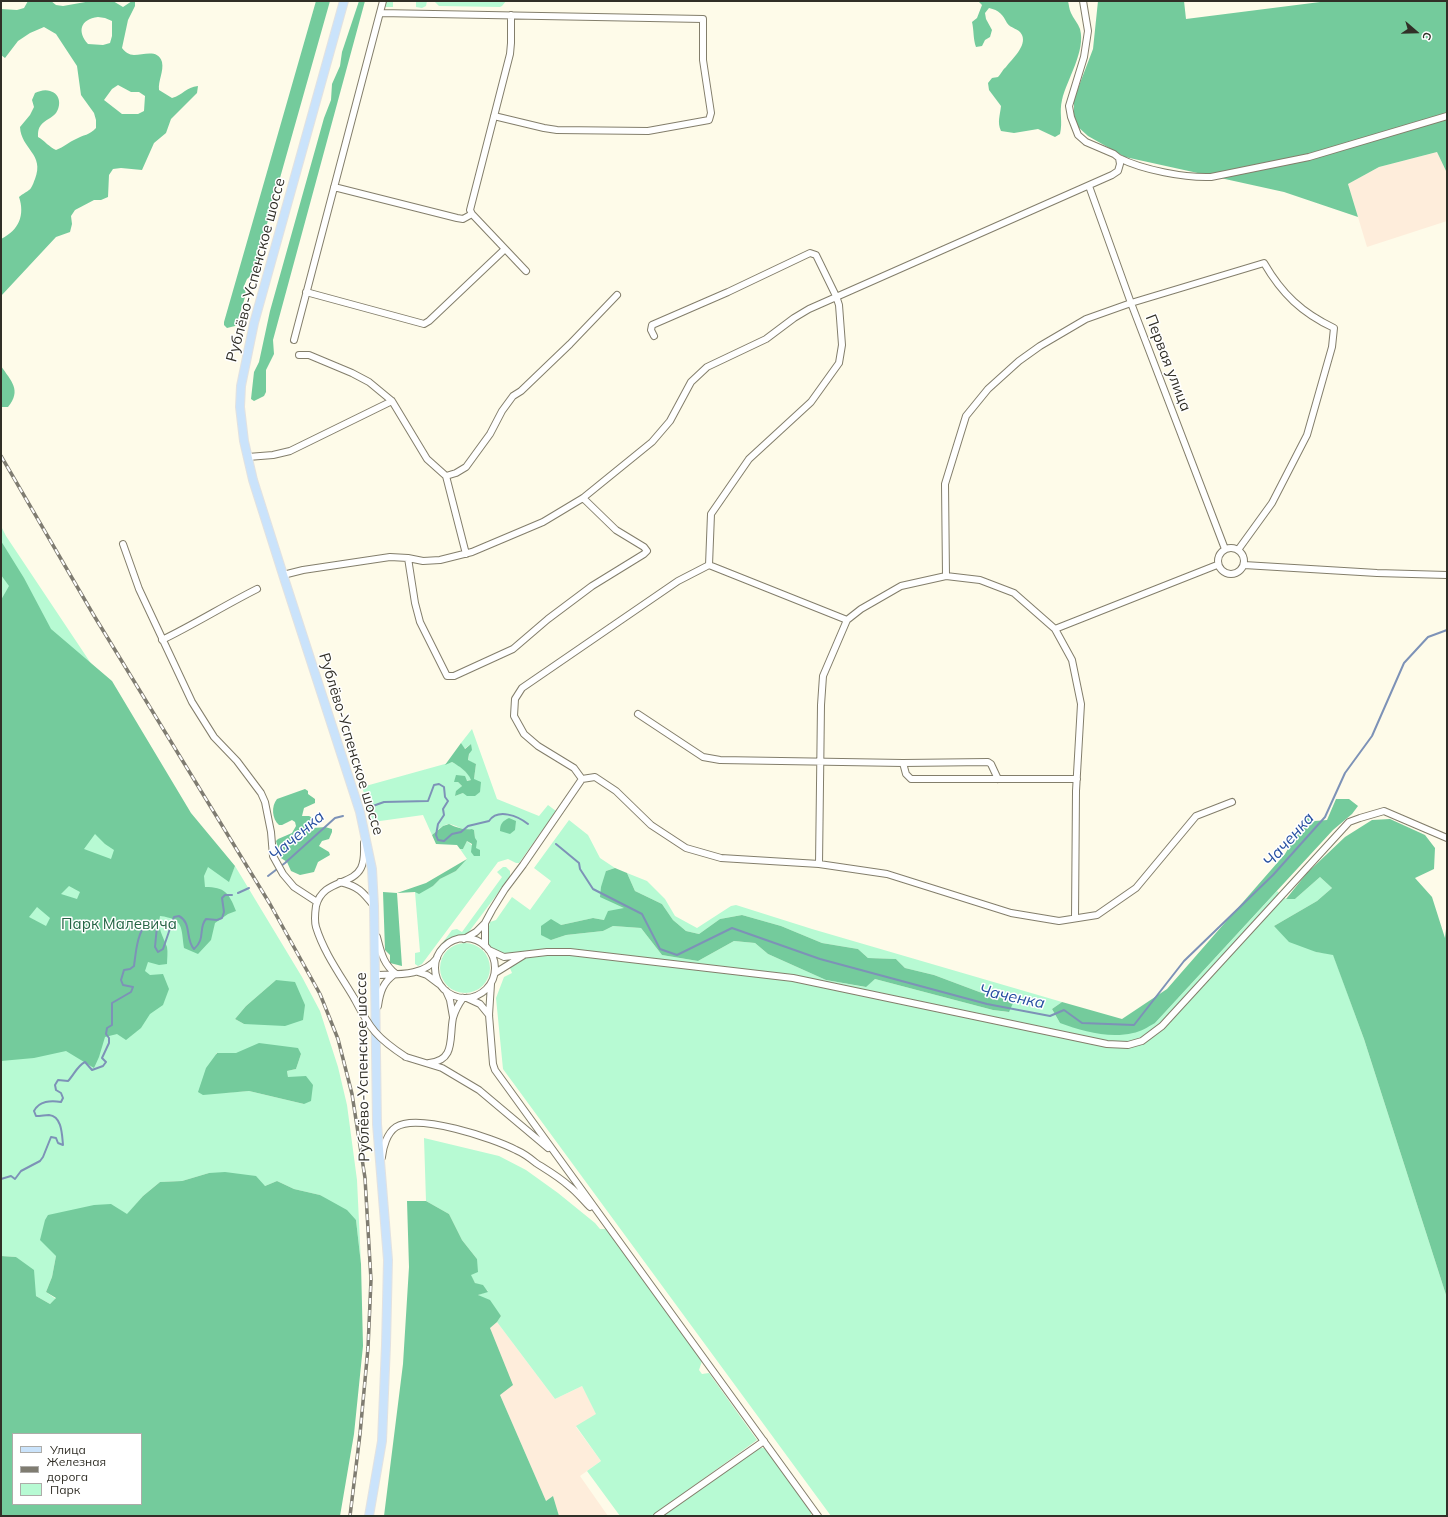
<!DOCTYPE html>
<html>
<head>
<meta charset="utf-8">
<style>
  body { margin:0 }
  #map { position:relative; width:1448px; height:1517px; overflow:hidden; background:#fefbe9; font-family:Mulish,sans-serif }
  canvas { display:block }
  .frame { position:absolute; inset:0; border:2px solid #312f27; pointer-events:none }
  .legend { position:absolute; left:12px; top:1433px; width:130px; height:72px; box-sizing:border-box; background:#fff; border:1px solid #adaca9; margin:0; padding:5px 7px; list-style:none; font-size:12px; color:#312f27 }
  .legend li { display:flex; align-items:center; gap:8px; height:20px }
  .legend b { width:20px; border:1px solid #adaca9 }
  .north { position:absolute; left:1396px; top:12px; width:40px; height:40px; -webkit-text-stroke:3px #fff; paint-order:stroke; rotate:110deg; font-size:11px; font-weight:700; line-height:16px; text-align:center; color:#312f27 }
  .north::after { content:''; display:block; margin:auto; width:14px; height:18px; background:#312f27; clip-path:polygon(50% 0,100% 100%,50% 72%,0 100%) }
</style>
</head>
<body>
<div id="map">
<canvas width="1448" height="1517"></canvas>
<div class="frame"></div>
<ul class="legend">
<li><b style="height:5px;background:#cae3fb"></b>Улица</li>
<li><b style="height:5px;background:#7f7c71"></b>Железная дорога</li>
<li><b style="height:11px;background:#b7fad3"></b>Парк</li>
</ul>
<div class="north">С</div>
</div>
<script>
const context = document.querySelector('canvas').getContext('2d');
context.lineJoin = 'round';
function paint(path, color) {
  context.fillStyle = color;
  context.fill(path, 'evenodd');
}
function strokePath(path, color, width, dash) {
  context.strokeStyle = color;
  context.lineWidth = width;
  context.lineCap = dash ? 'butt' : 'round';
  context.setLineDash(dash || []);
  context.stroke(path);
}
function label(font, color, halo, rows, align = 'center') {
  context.font = font + ' Mulish,sans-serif';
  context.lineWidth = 3;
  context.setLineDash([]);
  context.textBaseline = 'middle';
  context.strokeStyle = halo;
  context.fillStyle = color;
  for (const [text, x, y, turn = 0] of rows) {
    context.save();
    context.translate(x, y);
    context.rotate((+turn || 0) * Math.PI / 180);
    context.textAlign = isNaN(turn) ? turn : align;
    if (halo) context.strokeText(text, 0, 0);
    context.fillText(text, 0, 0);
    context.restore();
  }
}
const industrial = new Path2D(`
  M 1437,152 L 1447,173 L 1447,221 L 1367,247 L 1348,184 L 1379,167 Z
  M 497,1322 L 555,1399 L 582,1386 L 597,1415 L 576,1427 L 601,1461 L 580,1476 L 608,1516 L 559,1516 L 553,1496 L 546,1501 L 500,1395 L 490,1327 Z`);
const green = new Path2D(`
  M 386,1 L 427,1 L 426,6 L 422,8 L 416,7 L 416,2 L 393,2 L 393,7 L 384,7 Z
  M 434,1 L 506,1 L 502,6 L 500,7 L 439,6 Z
  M 1,526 L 6,536 L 128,719 L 230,878 L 235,866 L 302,977 L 320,1011 L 338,1067 L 347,1105 L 357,1180 L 361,1264 L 356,1220 L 320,1195 L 294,1189 L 277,1181 L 265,1186 L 209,1173 L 182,1181 L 160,1182 L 143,1196 L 127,1215 L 56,1256 L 52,1277 L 46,1292 L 56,1299 L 50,1304 L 36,1296 L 16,1257 L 1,1256 ZM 276,980 L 257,1024 L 244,1024 L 235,1019 L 246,1006 ZM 216,1053 L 301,1054 L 296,1069 L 287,1071 L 288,1077 L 304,1104 L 249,1091 L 220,1093 Z
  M 472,729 L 497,799 L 539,816 L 548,805 L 556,811 L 519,863 L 516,863 L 508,859 L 498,862 L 422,964 L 418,966 L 415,964 L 415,953 L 420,952 L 415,892 L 433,886 L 440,879 L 456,871 L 467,859 L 460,849 L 463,849 L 467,841 L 476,849 L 474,830 L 472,829 C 461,831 457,825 449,824 C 443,824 437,831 432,835 L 423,815 L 373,822 L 362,787 L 452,762 C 460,766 468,772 472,780 L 458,782 L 462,786 L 455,796 L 463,793 L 474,779 L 476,764 L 468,761 L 471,744 L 464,749 L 461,743 Z
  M 569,820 L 588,835 L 600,858 L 615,868 L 606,871 L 625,908 L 604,920 L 593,918 L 561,925 L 551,940 L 566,935 L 603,931 L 613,926 L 641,928 L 662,955 L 698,961 L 734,941 L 755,943 L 768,954 L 826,980 L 865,987 L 875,979 L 993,1010 L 1008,1012 L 1013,1001 L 982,993 L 934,975 L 905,968 L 896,959 L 868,958 L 858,949 L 822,943 L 781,926 L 742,915 L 720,919 L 699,934 L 686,931 L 673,920 L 662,904 L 635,891 L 627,873 L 647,881 L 665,899 L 675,916 L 697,928 L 731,906 L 736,905 L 812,929 L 1062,1002 L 1052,1009 L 1060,1023 L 1155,1023 L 1277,891 L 1286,899 L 1295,899 L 1320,877 L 1332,888 L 1317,901 L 1274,926 L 1316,952 L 1333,954 L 1364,1039 L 1447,1298 L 1447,1516 L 831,1516 L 503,1069 L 496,998 L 504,977 L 512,973 L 504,954 L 491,949 L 487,945 L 487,935 L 490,922 L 496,920 L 512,897 L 530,910 L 551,881 L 534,868 Z
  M 503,867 L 506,867 L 510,871 L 510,877 L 468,933 L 463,937 L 456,938 L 441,945 L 452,930 L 457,929 L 462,932 L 502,877 L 497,872 Z
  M440 968a25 25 0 1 1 50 0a25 25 0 1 1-50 0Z
  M 424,1138 L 499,1156 L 526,1170 L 558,1193 L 595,1223 L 600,1229 L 607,1229 L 702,1361 L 699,1370 L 702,1374 L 709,1373 L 757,1440 L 652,1516 L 620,1516 L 587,1471 L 601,1461 L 576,1426 L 596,1414 L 582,1386 L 555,1399 L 497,1322 L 501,1316 L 478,1295 L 488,1291 L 475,1283 L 470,1275 L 477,1259 L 462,1240 L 449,1214 L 426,1201 Z
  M 759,1448 L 765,1448 L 812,1512 L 810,1516 L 663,1516 Z`);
const forest = new Path2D(`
  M 28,1 L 51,1 L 56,5 L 63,6 L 91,1 L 113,1 L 123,7 L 132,1 L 135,1 L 135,6 L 128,20 L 122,48 C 125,52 129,55 134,55 C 144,55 158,49 162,62 C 164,71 158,81 159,90 L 172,98 C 183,95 186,87 198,86 L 197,93 L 171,119 L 166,133 L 154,143 L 142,170 L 121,168 L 113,169 L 109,175 L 108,197 L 101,200 L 94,200 L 75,210 L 71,216 L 72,224 L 70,232 L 56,237 L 1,296 L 1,239 C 19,230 25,215 19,197 C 22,194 29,191 31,188 C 33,185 34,181 35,179 C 45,154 21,149 20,127 L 30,115 L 34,107 L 32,100 L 35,93 C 39,91 45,89 50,91 C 61,94 61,106 56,113 C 52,118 45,120 41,125 C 38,129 38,132 38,137 C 45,141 49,147 56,150 C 64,147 69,142 76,139 C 83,135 90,135 96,128 L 96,120 L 94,113 L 81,95 L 77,66 L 56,34 L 44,27 L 30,33 L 18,41 L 5,58 L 1,55 L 1,9 L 17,10 L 24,8 ZM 98,17 L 105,18 L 112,21 L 112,36 L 110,43 L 103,45 L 88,44 C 77,32 80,19 98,17 ZM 118,85 L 131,92 L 139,92 L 145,96 L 144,111 L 138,114 L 122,114 L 104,100 L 112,89 Z
  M 316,1 L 330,1 L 254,270 L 253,274 L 247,279 L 244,286 L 246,294 L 237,323 L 235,326 L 227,328 L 224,325 L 224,322 Z
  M 359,1 L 365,1 L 273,340 L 274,354 L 266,370 L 266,392 L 264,396 L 254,401 L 251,399 L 254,372 L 259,362 L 270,311 L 324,118 L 331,100 L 332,84 L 340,66 L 342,52 Z
  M 978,1 L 1068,1 C 1069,5 1069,9 1071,13 C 1073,18 1078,23 1080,29 C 1086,51 1067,79 1062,100 C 1059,112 1063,122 1060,134 L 1055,137 L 1038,129 L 1014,133 L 1001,131 C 997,122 1000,116 1001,106 L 989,90 L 988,83 L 992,78 C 993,78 997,77 998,77 C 1001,74 1003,69 1006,67 C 1012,59 1027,46 1022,35 C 1019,28 1011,29 1007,23 C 1003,15 999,10 989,8 L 985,13 L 986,19 L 992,30 L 990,37 L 985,40 L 982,46 L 976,47 C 973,39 974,30 972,22 L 977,18 L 982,5 Z
  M 1098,1 L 1184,1 L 1186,19 L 1328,1 L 1447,1 L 1447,173 L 1437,152 L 1379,167 L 1348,184 L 1358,217 L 1284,192 L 1125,157 L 1088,136 L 1077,126 L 1074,116 L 1074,99 L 1093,49 Z
  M 1,366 C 11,381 22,390 8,407 L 1,407 Z
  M 1,541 L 24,578 L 51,629 L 112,681 L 191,813 L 235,866 L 229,882 L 208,867 L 204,876 L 205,887 C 225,887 229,893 236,911 L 228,914 L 215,923 L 211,940 L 198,954 L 184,948 C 181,927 184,919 160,916 C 157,928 163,936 167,947 C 168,952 167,959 167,964 L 159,965 L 148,962 L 145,971 L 150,975 L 163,974 L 169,989 L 163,1005 L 150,1014 L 141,1028 L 126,1040 L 117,1034 L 105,1037 L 99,1057 L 94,1068 L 66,1051 L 34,1058 L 1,1061 L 1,600 L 9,586 L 1,575 ZM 95,834 L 105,844 L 114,850 L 111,859 L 84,849 ZM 69,886 L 80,892 L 77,899 L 61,894 ZM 37,907 L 50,918 L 46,926 L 29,917 Z
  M 461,743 L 465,749 L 471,744 L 472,750 L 469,754 L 468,760 L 476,764 L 474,779 L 481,782 L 480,792 L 475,796 L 467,796 L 463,793 L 455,796 L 456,791 L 462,786 L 458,782 L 454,782 L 456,775 L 465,776 L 467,781 L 471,780 C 468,772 459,766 452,762 L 445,765 Z
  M 305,789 L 308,791 L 308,794 L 315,799 L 315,803 L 304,808 L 302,816 L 309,816 L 315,819 L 312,826 L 314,828 L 325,827 L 332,829 L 332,832 L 329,839 L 322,841 L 319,846 L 329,852 L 330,855 L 318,862 L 314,872 L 300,875 L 291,871 L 287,862 L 281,858 L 276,841 L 278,839 L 292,833 L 296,826 L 295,822 L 292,820 L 282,825 L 279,825 C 272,819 271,806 277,799 Z
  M 1336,799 L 1349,799 L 1358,806 L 1352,814 L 1333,830 L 1155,1023 C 1148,1027 1140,1032 1133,1033 C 1109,1039 1082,1031 1060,1023 L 1052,1009 L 1062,1002 L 1122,1019 L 1167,989 L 1285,854 L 1307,816 L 1315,821 L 1327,820 Z
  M 509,818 L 516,821 L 515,830 L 510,834 L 500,831 C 500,823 503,821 509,818 Z
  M 1390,819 L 1425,835 L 1435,848 L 1434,869 L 1415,878 L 1432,897 L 1445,938 L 1447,920 L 1447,1298 L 1364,1039 L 1333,955 L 1316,952 L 1289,942 L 1274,926 L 1317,901 L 1332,888 L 1320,877 L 1295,899 L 1286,899 L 1307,873 L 1345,837 L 1372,820 Z
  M 449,824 C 457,828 464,830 472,829 L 474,830 L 475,838 L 477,841 L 476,848 L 480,850 L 480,856 L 474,856 L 471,852 L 472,844 L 467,841 L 463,849 L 460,849 L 457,845 L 436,844 L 432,835 L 443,826 Z
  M 467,859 L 456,871 L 440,879 L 433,886 L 419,894 L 415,892 L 397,893 L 402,966 L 390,963 L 390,955 L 385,950 L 383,892 L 397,893 L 426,883 Z
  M 615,868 L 627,873 L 635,891 L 662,904 L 673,920 L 686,931 L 699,934 L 720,919 L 742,915 L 781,926 L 822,943 L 858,949 L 868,958 L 896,959 L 905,968 L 934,975 L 982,993 L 1014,1001 L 1009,1012 L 993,1010 L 875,979 L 866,987 L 826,980 L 768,954 L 755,943 L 734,941 L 698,961 L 662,955 L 641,928 L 613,926 L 603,931 L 566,935 L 551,940 L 541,935 L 541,926 L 551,919 L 561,925 L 593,918 L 604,920 L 608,911 L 624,908 L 600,897 L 601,887 L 606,871 Z
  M 276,980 L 295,982 L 305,1005 L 303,1020 L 285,1026 L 244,1024 L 235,1019 L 246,1006 Z
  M 259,1043 L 298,1048 L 301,1054 L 296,1069 L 287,1071 L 288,1077 L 306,1076 L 313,1085 L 311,1101 L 304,1104 L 249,1091 L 203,1095 L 198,1092 L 206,1068 L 217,1053 L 236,1053 Z
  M 225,1172 L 256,1176 L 265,1186 L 277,1181 L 294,1189 L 320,1195 L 347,1210 L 356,1220 L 361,1264 L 363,1346 L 354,1434 L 340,1516 L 1,1516 L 1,1256 L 16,1257 L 34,1270 L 36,1296 L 50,1304 L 56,1298 L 46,1292 L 52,1277 L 56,1256 L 40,1240 L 45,1220 L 48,1215 L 94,1205 L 111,1204 L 127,1214 L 143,1196 L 160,1182 L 182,1181 L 209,1173 ZM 13,1434 L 141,1434 L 141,1504 L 13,1504 Z
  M 407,1201 L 426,1201 L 449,1214 L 462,1240 L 477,1259 L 478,1272 L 471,1275 L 475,1283 L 483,1285 L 488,1292 L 478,1295 L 490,1300 L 501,1316 L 497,1322 L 490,1328 L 513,1385 L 500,1395 L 546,1501 L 553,1496 L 559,1516 L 384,1516 L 403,1364 L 409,1267 Z`);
const stream = new Path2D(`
  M 370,807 L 384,802 L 428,801 L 434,785 L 439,784 L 444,787 L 445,797 L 448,801 L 443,809 L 444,815 L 438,824 L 436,835 L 438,840 L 444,841 L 452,834 L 461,832 L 468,826 L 489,821 C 498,808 518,816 528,824
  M 556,844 L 579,863 L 580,869 L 593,889 L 642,914 L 660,949 L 677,955 L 732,928 L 820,959 L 987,1004 L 1050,1016 L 1064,1010 L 1082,1023 L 1134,1025 L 1184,961 L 1273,875 L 1325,817 L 1345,773 L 1372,736 L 1404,663 L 1428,637 L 1447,630
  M 268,876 L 285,863 L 335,818 L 343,816
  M 238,893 L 249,888
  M 1,1179 L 11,1176 L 15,1179 L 21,1171 L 40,1161 L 43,1157 L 51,1137 L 56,1138 L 58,1143 L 63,1145 C 62,1135 62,1116 49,1115 C 45,1115 41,1116 36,1116 L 34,1111 C 39,1101 51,1100 61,1102 L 63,1098 L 61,1093 L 56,1090 L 55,1085 L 58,1080 L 68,1081 C 74,1075 77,1066 85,1062 L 92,1070 L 103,1066 L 106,1062 L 102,1058 L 109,1043 L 109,1038 L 106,1034 L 107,1028 L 112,1025 L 112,1003 L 131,992 L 133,987 L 123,985 L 121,980 L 124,970 L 130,969 L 134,966 C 136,951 137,933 148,921 L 154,921 L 157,926 L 155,947 L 158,952 L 163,949 L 174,917 L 179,916 C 192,923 185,939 194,949 C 206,939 198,928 206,919 L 217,920 L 222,918 L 224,912 L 222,898 L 225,895 L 232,895`);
const minor = new Path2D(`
  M 380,13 L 703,19 L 703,60 L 711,113 L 709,120 L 648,131 L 557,130 L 544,128 L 494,116
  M 511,15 L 511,43 L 510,54 L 470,210 L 472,214 L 526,271
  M 1119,158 C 1143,170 1185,178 1211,177 L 1309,157 L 1447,116
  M 1089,186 L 1131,303 L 1225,549
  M 334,187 L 457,218 L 463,219 L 472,214
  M 306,292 L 424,324 L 429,321 L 505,249
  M 654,336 L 651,330 L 652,325 L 728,292 L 810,253 L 816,255 L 836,296 L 839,305 L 842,345 L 839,363 L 811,402 L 749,459 L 711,514 L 709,565
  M 294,340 L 383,1
  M 299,355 L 309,355 L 352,373 L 369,382 L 392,401 L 427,459 L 446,476 L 466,554
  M 248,457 L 273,455 L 290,451 L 392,401
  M 446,476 L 456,473 L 466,467 L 490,434 L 502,411 L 513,396 L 521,391 L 570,344 L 617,295
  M 123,544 L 139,589 L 192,702 L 214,737 L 237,761 L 261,793 L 265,802 L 271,832 L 273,856 L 283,874 L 294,887 L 317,902
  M1218 561a13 13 0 1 1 26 0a13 13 0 1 1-26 0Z
  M 408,558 L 415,603 L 420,622 L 447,676 L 454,676 L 513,649 L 548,619 L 592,586 L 644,554 L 647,551 L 644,547 L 616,530 L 583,498
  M 1244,565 L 1377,573 L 1447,575
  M 283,575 L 303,570 L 390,557 L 408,558 L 423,561 L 440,560 L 472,552 L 543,522 L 583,498 L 652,442 L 670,421 L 691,382 L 707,367 L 766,339 L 794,318 L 809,309 L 1112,175 L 1118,171 L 1120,164 L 1119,158 L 1114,154 L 1086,142 L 1078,135 L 1071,117 L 1069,106 L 1084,57 L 1088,31 L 1083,1
  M 946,576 L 945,484 L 966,416 L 988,389 L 1019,361 L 1040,346 L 1086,319 L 1131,303 L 1264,263 C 1282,294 1302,313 1334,328 L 1332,347 L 1307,435 L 1272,503 L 1238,550
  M 1055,629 L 1217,565
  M 162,640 C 195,624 225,605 257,589
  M 638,714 L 703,757 L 720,760 L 903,763 L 988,762 L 991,764 L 998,779
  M 903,763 L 906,774 L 911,779 L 1077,779
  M 582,779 L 574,768 L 538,746 L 524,734 L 514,716 L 515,699 L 522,688 L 678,581 L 709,565 L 847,620
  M 819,864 L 821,705 L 823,676 L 847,620 L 861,609 L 901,586 L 946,576 L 980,580 L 1014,593 L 1055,629 L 1072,660 L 1081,704 L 1076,791 L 1075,918
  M 340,882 C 358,886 363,892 374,906
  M 377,937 C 381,952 383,964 396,974
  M435 968a30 30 0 1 1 60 0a30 30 0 1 1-60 0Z
  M 464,939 L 476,932 L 485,923
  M 485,946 L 485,923 L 492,910 L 505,889 L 523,865 L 582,779 L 595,777 L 616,791 L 651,825 L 686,848 L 721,858 L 819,864 L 887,874 L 1011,913 L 1059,921 L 1097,915 L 1136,888 L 1196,816 L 1232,802
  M 489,950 L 504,957 L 547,952 L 570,952 L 793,978 L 1107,1044 L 1128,1045 L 1142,1041 L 1162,1026 L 1349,822 L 1360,818 L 1384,811 L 1447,838
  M 418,972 L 427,975 L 439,984
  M 495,973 L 524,955
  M 374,975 C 396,974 423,977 437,958
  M 491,984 L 489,1015 L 493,1064 L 495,1070 L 818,1516
  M 446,991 L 450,1000 L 453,1017
  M 354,998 C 341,976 324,953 316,927 C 314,920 315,913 316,906 C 323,879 352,886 361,868 C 365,860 364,851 364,843
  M 467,998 L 480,1004 L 489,1015
  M 378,1006 C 380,992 383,982 395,974
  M 406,1057 L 442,1068 L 479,1090 L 548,1148
  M 429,1063 C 456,1061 449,1037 453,1018 C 455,1011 458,1005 463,998
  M 382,1157 C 383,1147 387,1133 396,1127 C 418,1113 493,1138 516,1150 C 523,1153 530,1158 536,1163 C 547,1170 559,1177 569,1186 C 577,1192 583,1200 590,1207
  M 657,1516 L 764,1441`);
const major = new Path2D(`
  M 344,1 L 254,323 L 241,386 L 240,407 L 244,441 L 253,480 L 285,581 L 360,812 L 372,869 L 374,906 L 377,1124 L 388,1260 L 386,1345 L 382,1441 L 369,1516`);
const rail = new Path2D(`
  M 1,456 L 93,614 L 270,904 L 320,994 L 338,1039 L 352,1094 L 365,1178 L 371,1280 L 368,1348 L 360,1434 L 350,1516`);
const minorBridge = new Path2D(`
  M 354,998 C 370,1029 377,1038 406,1057`);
const streetNames = [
  ["Рублёво-Успенское шоссе",256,270,-75],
  ["Первая улица",1168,363,69],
  ["Рублёво-Успенское шоссе",351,744,73],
  ["Рублёво-Успенское шоссе",363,1067,-91]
];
const parkNames = [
  ["Парк Малевича",119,924]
];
const waterNames = [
  ["Чаченка",297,836,-41],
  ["Чаченка",1289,840,-48],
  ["Чаченка",1012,997,12]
];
paint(industrial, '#feeddb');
paint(green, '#b7fad3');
paint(forest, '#74cb9c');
strokePath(stream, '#7d92b7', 2);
strokePath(minor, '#837e6b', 8);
strokePath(major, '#e2e2e1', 10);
strokePath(minor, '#fff', 6);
strokePath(major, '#cae3fb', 8);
strokePath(rail, '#7f7c71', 3.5);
strokePath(rail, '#fff', 2, [6]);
strokePath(minorBridge, '#837e6b', 8, []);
strokePath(minorBridge, '#fff', 6);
label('15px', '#312f27', '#fff', streetNames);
label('15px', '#256445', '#fff', parkNames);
label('italic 16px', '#2750a1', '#fff', waterNames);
</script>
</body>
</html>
